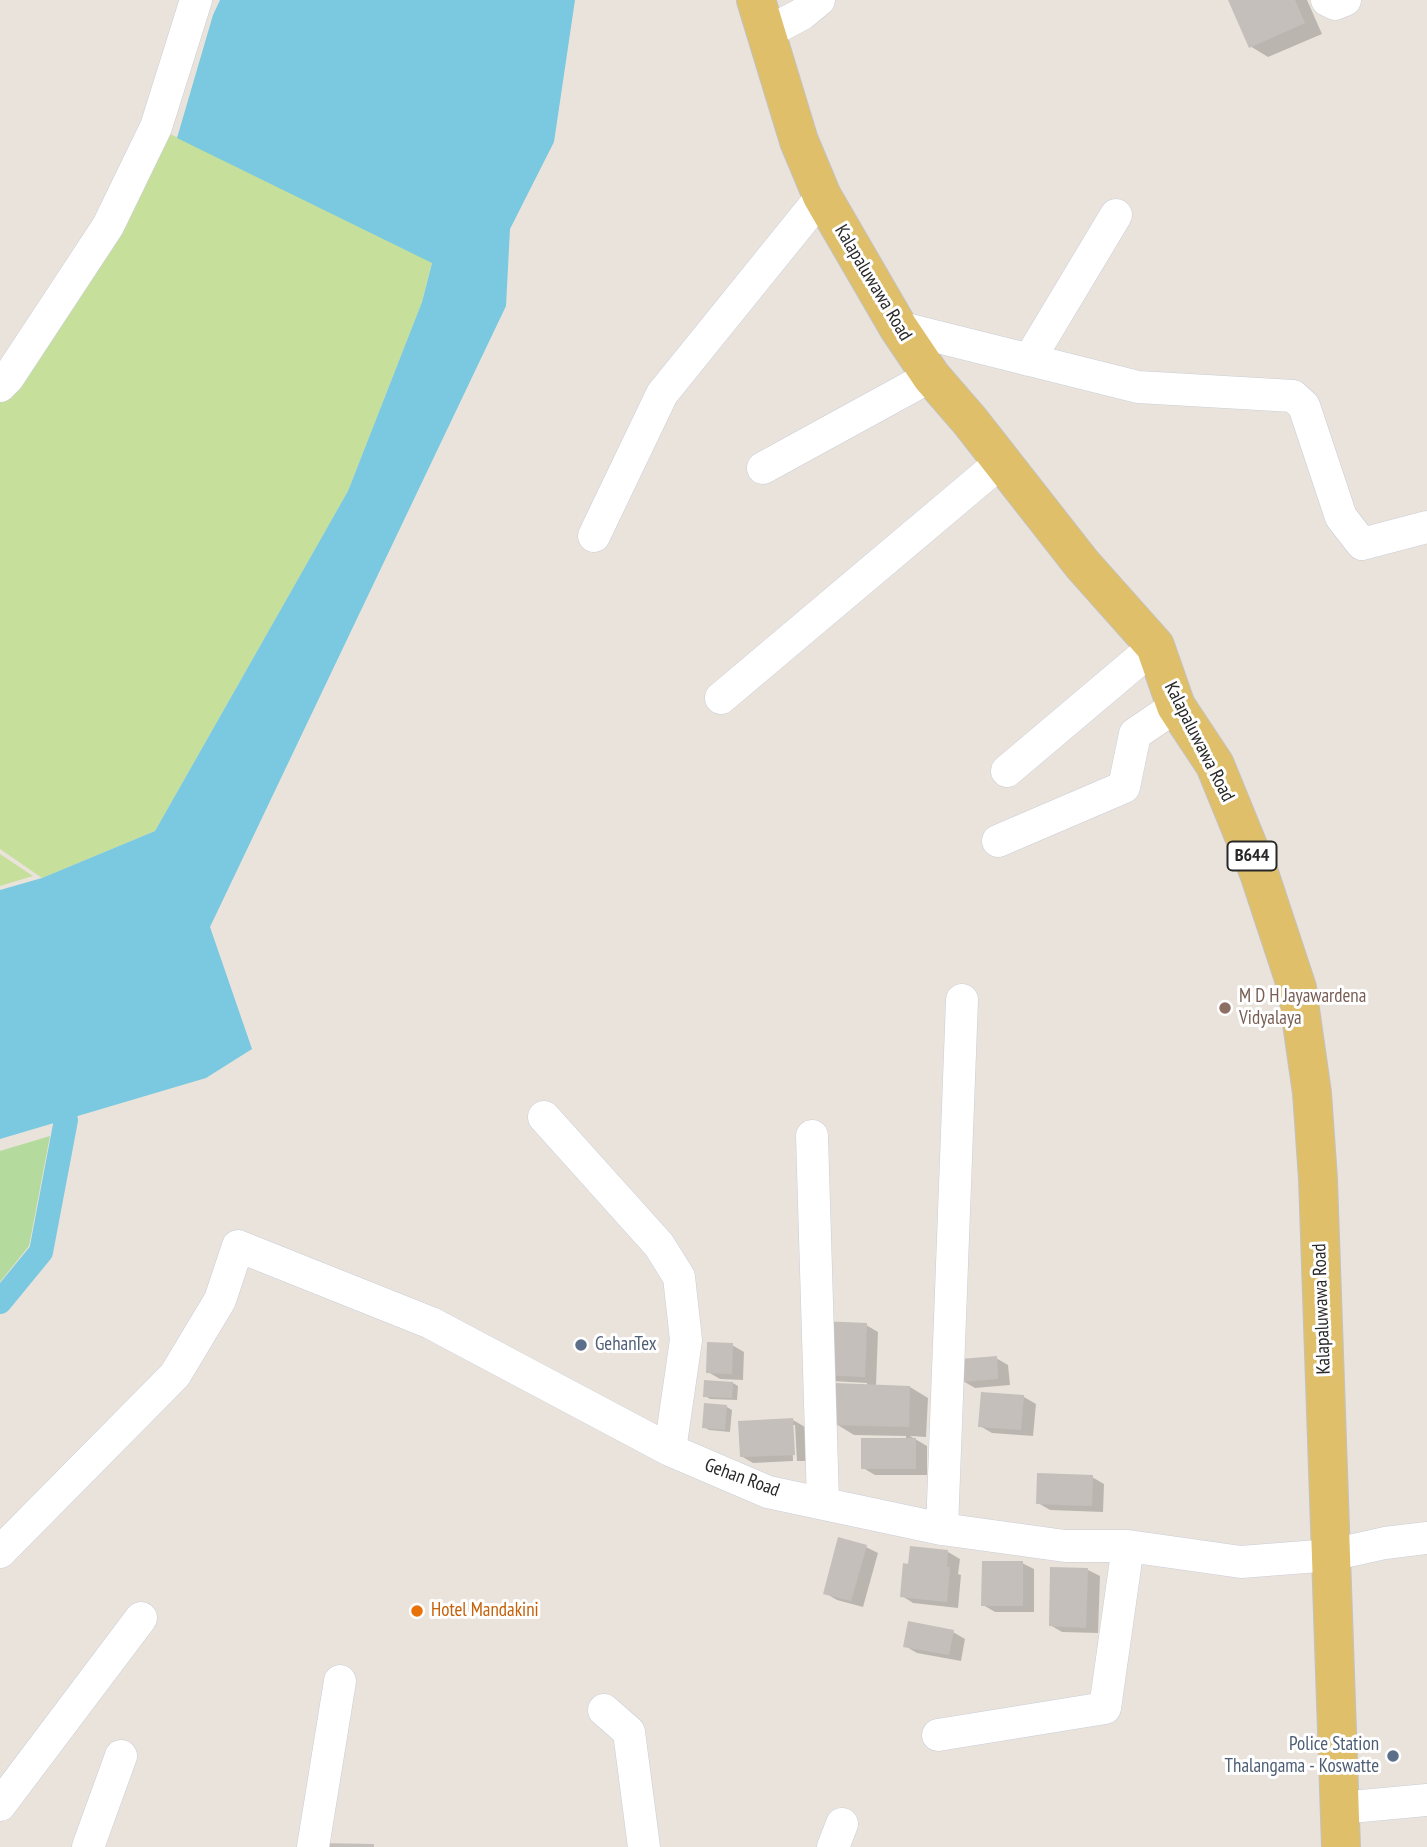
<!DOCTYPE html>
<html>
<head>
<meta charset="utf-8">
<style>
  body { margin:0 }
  canvas { display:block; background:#e9e3db }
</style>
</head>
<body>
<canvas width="1427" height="1847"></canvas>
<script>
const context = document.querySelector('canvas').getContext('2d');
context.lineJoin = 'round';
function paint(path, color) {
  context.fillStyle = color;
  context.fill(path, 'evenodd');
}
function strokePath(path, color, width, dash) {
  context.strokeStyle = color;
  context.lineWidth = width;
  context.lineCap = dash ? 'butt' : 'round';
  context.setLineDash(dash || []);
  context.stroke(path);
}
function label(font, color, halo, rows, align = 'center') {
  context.font = font + ' "PT Sans Narrow",sans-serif';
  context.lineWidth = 6;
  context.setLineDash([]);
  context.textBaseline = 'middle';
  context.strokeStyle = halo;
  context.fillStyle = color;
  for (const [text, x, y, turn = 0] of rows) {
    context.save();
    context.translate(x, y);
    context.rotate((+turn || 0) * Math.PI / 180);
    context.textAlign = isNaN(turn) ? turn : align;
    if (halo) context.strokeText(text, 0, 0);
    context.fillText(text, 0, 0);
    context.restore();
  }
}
const green = new Path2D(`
  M 50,1136 L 29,1246 L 0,1282 L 0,1151 Z`);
const pitch = new Path2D(`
  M 156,127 L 432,262 L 422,302 L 348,491 L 155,831 L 42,878 L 0,849 L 0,386 Z
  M 0,854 L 33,876 L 0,886 Z`);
const water = new Path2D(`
  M 220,0 L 575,0 L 554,142 L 510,229 L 506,306 L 210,927 L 252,1049 L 206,1078 L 0,1139 L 0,890 L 42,878 L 155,831 L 348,491 L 422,302 L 432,263 L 177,138 L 213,15 Z`);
const shadow = new Path2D(`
  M 1230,0 L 1307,0 L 1322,34 L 1268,57 L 1250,46 Z
  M 866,1325 L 878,1332 L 876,1386 L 910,1387 L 928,1398 L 926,1437 L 910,1436 L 927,1446 L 927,1475 L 875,1475 L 863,1468 L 906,1440 L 906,1436 L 854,1435 L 836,1424 L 867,1386 L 867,1383 L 832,1381 L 820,1374 Z
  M 732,1345 L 744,1352 L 743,1380 L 720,1379 L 708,1372 Z
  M 996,1358 L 1008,1365 L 1010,1385 L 975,1388 L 963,1381 Z
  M 733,1383 L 738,1386 L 737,1400 L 710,1399 L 705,1396 Z
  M 983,1394 L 1024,1397 L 1036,1404 L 1033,1436 L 992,1433 L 980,1426 Z
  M 727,1407 L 732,1410 L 730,1432 L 709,1430 L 704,1427 Z
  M 793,1420 L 805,1427 L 806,1461 L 797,1461 L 795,1425 L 792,1425 L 793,1461 L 753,1463 L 741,1456 Z
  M 1092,1477 L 1104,1484 L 1103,1512 L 1050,1510 L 1038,1503 Z
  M 866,1547 L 878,1553 L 863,1607 L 837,1600 L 825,1593 Z
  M 948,1552 L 960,1559 L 958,1574 L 961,1575 L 958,1608 L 913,1603 L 902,1596 Z
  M 1022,1563 L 1034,1569 L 1034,1612 L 995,1612 L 983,1605 Z
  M 1088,1570 L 1100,1576 L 1098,1633 L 1062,1632 L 1050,1625 Z
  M 953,1632 L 965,1639 L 961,1661 L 917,1653 L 905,1646 Z`);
const canal = new Path2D(`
  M 0,1302 L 41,1252 L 66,1120`);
const building = new Path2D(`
  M 1228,0 L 1295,0 L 1305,23 L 1249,48 Z
  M 820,1321 L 867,1323 L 865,1377 L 818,1375 Z
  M 707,1342 L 733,1343 L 732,1374 L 706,1373 Z
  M 997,1356 L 998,1379 L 961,1382 L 960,1359 Z
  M 704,1380 L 733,1382 L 732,1398 L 703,1397 Z
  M 835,1383 L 910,1386 L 909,1427 L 834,1425 Z
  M 981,1392 L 1024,1395 L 1021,1430 L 978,1427 Z
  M 704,1403 L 727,1405 L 725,1430 L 702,1428 Z
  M 793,1418 L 795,1455 L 740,1457 L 738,1421 Z
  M 861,1438 L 916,1438 L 916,1469 L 861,1469 Z
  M 1037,1473 L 1093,1475 L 1092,1506 L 1036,1504 Z
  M 838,1537 L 867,1545 L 851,1601 L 823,1594 Z
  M 910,1546 L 948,1550 L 947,1567 L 950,1567 L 947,1602 L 900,1597 L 903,1563 L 908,1564 Z
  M 982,1561 L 1023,1561 L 1023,1606 L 981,1606 Z
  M 1050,1567 L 1088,1568 L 1086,1628 L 1049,1626 Z
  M 908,1621 L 954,1630 L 949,1655 L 903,1647 Z
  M 318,1843 L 374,1844 L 374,1847 L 318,1847 Z`);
const minor = new Path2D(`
  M 1327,0 L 1335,4 L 1345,0
  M 766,33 L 802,14 L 819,0
  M 898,327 L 1138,387 L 1293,396 L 1304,406 L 1341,517 L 1362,544 L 1427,527
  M 1029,360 L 1116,215
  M 0,386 L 8,378 L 108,226 L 156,127 L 196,0
  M 763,468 L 931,376
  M 594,536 L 662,394 L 822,196
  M 721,698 L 1001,462
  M 1007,771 L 1155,646
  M 998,841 L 1124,787 L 1135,734 L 1176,706
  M 544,1117 L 659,1245 L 679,1277 L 686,1340 L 670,1450
  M 812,1136 L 823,1502
  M 942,1529 L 962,1000
  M 0,1552 L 175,1375 L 220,1300 L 238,1246 L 431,1323 L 670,1450 L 768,1492 L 942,1529 L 1065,1546 L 1128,1546 L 1241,1562 L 1331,1555 L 1385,1543 L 1427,1538
  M 604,1710 L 629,1732 L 644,1847
  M 938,1735 L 1105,1708 L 1128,1546
  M 0,1805 L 141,1618
  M 1340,1808 L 1427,1800
  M 88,1847 L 121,1756
  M 313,1847 L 340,1681
  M 833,1847 L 842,1824`);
const major = new Path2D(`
  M 756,0 L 799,141 L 822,196 L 898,327 L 931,376 L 970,421 L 1082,564 L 1155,646 L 1176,706 L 1215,765 L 1259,873 L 1297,988 L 1312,1093 L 1318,1179 L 1341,1847`);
const markers = [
  [1225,1008,7,"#8d6e63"],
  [581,1345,7,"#5c6f8a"],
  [417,1611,7,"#e8710a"],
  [1393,1756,7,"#5c6f8a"]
];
const shields = [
  [1252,856,49]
];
const shieldNames = [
  ["B644",1252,856]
];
const streetNames = [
  ["Kalapaluwawa Road",873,283,59],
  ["Kalapaluwawa Road",1199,742,63],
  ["Kalapaluwawa Road",1322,1309,-92],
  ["Gehan Road",742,1478,20]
];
const educationNames = [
  ["M D H Jayawardena",1239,997],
  ["Vidyalaya",1239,1019]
];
const serviceNames = [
  ["GehanTex",595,1345],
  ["Police Station",1379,1745,"right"],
  ["Thalangama - Koswatte",1379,1767,"right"]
];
const foodNames = [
  ["Hotel Mandakini",431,1611]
];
paint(green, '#b5da9e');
paint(pitch, '#c6e09b');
paint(water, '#7ac9e0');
paint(shadow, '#0003');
strokePath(canal, '#7ac9e0', 24);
paint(building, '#c4bfbb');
strokePath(minor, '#cacdd8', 33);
strokePath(major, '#c3c3c3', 40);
strokePath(minor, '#fff', 32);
strokePath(major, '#dfbf6a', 38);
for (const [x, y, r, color] of markers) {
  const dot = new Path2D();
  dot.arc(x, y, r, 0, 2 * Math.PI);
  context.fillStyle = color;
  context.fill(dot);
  strokePath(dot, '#fff', 2.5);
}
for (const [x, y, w] of shields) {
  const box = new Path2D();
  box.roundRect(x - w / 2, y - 14.5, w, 29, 5);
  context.fillStyle = '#fff';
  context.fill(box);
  strokePath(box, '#282828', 2);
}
label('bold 18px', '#282828', null, shieldNames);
label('19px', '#282828', '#fff', streetNames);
label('19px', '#785e54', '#fff', educationNames, 'left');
label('19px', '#4e5e75', '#fff', serviceNames, 'left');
label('19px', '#c56008', '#fff', foodNames, 'left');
</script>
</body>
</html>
